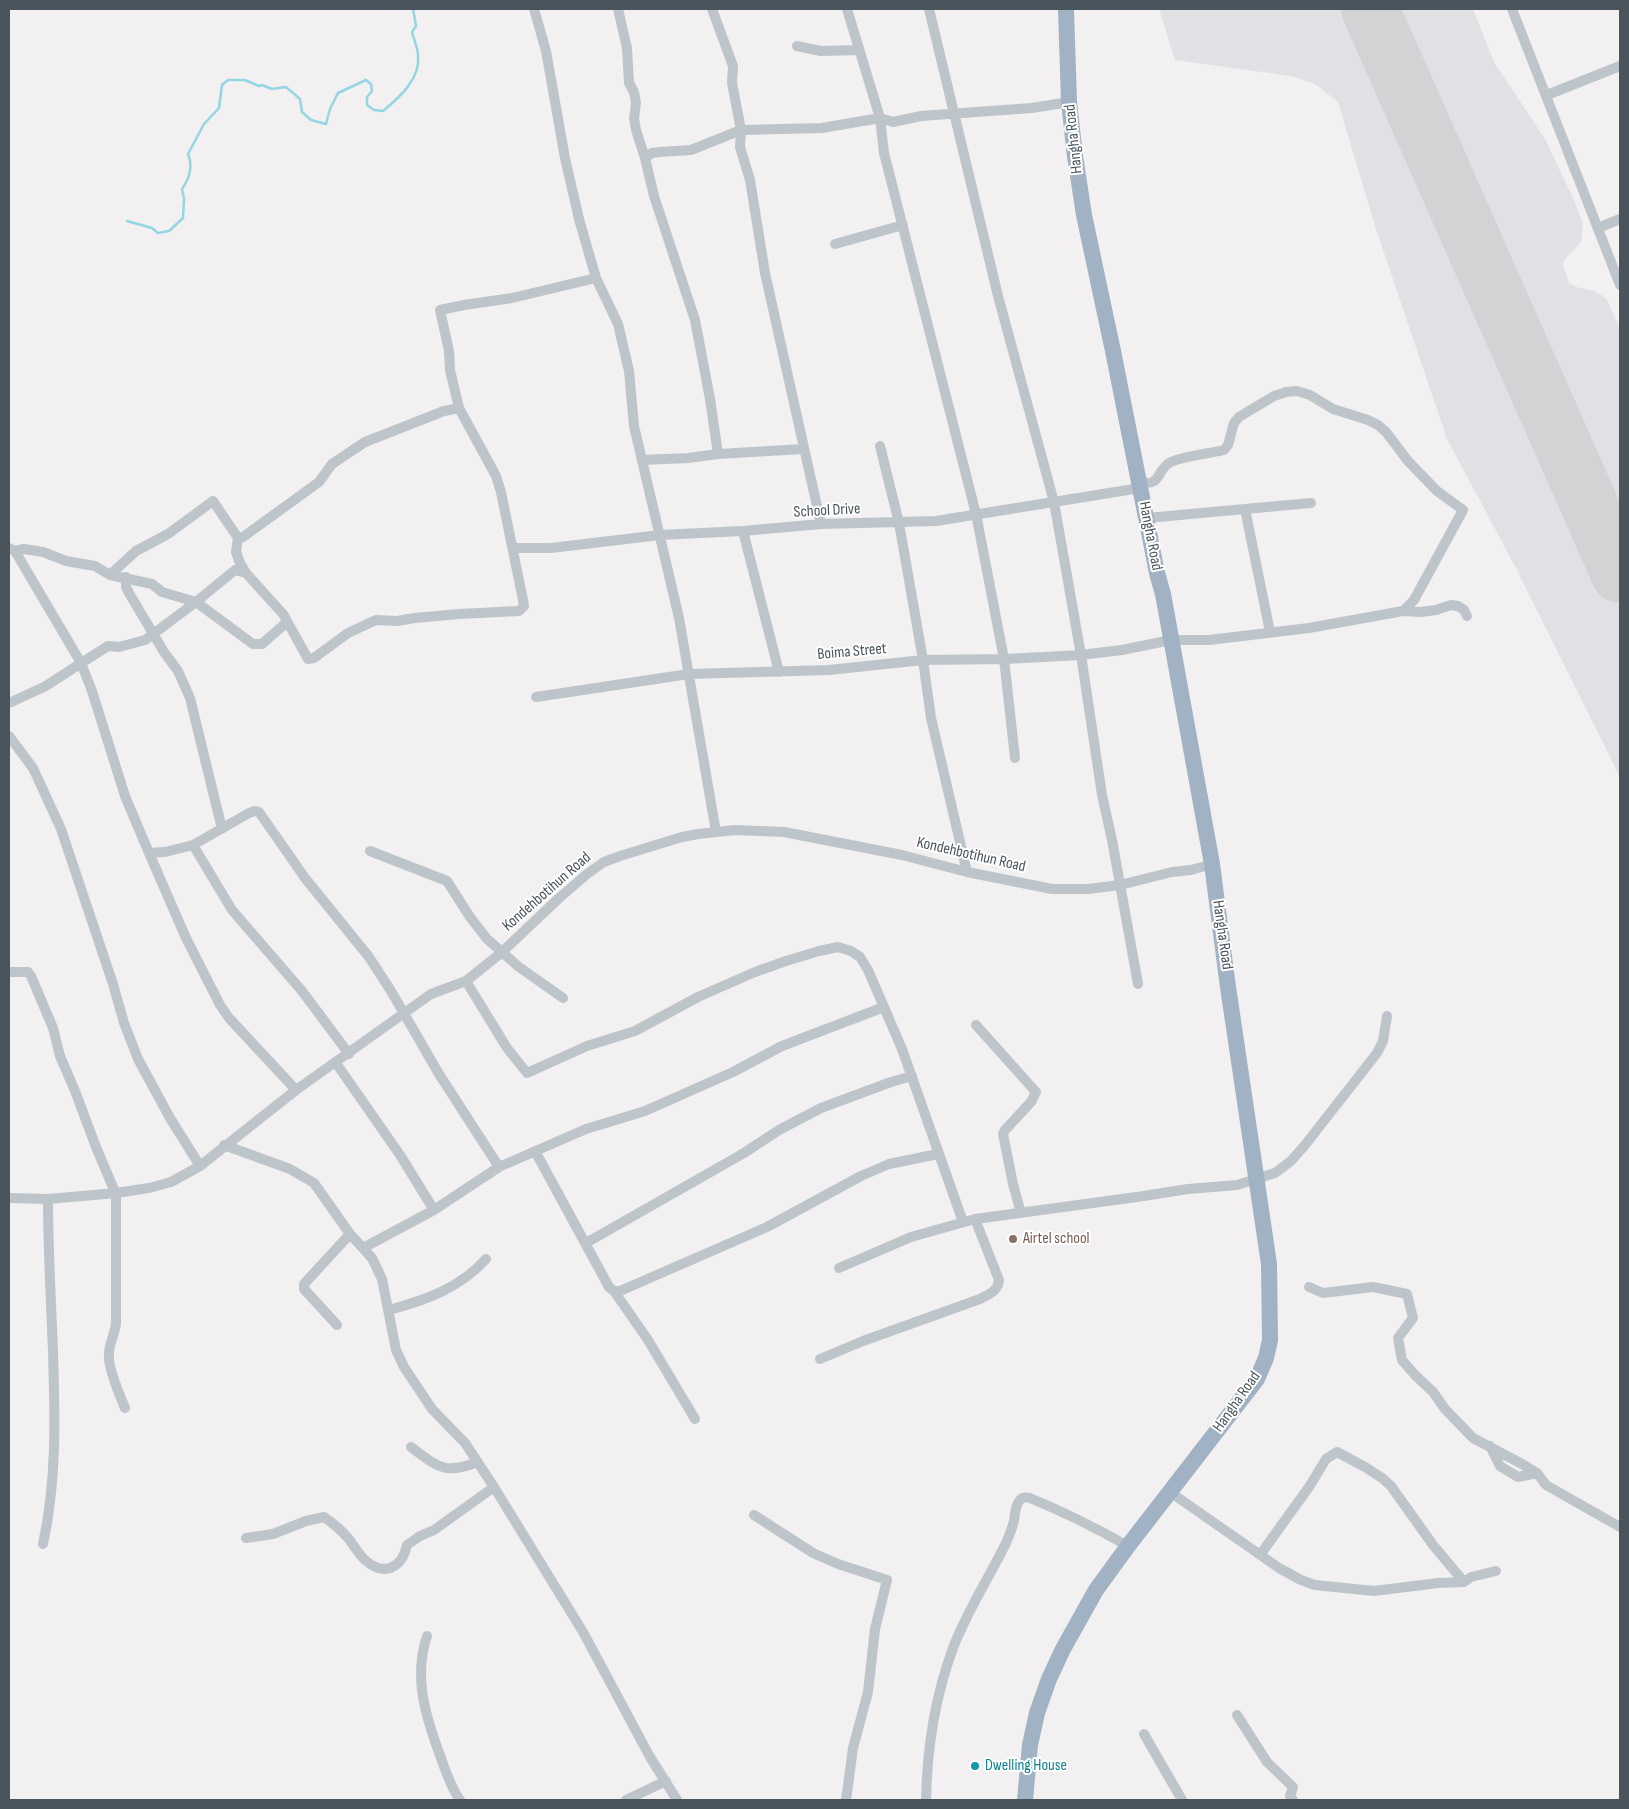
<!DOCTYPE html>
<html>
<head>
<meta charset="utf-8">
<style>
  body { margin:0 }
  #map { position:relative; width:1629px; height:1809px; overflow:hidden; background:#f2f0f0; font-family:"Sofia Sans Condensed",sans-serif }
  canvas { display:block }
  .frame { position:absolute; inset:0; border:10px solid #4a545c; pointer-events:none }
</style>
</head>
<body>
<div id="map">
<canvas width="1629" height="1809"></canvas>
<div class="frame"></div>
</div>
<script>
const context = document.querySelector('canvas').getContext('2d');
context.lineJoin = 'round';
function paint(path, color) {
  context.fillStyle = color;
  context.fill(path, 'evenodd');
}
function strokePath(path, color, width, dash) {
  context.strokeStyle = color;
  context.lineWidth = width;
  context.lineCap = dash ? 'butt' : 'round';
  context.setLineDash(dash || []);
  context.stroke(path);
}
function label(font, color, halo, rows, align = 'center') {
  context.font = font + ' "Sofia Sans Condensed",sans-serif';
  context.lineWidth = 4;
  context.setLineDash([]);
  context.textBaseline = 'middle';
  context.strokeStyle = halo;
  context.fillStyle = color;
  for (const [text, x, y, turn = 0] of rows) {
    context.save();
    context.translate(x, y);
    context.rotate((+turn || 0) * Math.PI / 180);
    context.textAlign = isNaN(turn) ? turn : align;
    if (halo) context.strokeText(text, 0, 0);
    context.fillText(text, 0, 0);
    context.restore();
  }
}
const airport = new Path2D(`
  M 1159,9 L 1473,9 L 1494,62 L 1545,139 L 1574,200 L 1583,224 L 1581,242 L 1564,260 L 1563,265 L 1569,283 L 1576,287 L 1594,291 L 1606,298 L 1620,329 L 1620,777 L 1517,570 L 1447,439 L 1376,229 L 1338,102 L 1315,84 L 1291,76 L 1175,60 Z`);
const stream = new Path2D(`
  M 127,221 L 152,228 L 158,233 L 169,231 L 183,218 L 184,198 L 182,189 C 189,179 193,166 188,154 L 204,124 L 219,108 L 222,85 L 228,80 L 245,80 L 259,86 L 262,85 L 272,89 L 286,87 L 300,99 L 302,112 L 311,120 L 326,124 L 330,109 L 338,93 L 366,80 L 371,84 L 372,91 L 367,97 L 367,105 L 374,110 L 383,111 C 399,98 421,78 418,56 C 418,48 414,40 412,32 L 416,26 L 413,9`);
const runway = new Path2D(`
  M 1370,9 L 1620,574`);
const minor = new Path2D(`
  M 534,9 L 546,51 L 565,158 L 579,219 L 596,278 L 618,324 L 629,371 L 634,426 L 679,618 L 716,832
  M 618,9 L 627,48 L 629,83 L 634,92 L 636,103 L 634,118 L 636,130 L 645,158 L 654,196 L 695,320 L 710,399 L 718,454
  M 712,9 L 733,66 L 732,83 L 741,130 L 740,147 L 750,180 L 765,273 L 821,524
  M 847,9 L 880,118 L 884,153 L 976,514 L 1004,659 L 1015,758
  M 929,9 L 998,296 L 1054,502 L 1081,655 L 1102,795 L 1112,840 L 1138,984
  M 1512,9 L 1620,285
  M 797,46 L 821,51 L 859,50
  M 1547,95 L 1620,66
  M 645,158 L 652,153 L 660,152 L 691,150 L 741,130 L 822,128 L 880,118 L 893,122 L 921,116 L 1032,108 L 1069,102
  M 1598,228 L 1620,219
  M 835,244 L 903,225
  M 880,446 L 899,523 L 923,660 L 931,718 L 967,872
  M 642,460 L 688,458 L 718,454 L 803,449
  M 1139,482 C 1162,486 1155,473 1169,463 C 1178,457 1211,453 1224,450 L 1228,445 L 1234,423 L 1239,417 L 1274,396 L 1286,392 L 1297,391 L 1310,395 L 1333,409 L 1368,420 L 1378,425 L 1386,432 L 1408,461 L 1437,491 L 1463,510 L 1414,600 L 1403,611
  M 1147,518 L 1245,509
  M 743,531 L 779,672
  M 238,538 L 243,537 L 319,482 L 332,464 L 365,442 L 444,411 L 459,408
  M 9,548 L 15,551 L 81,663 L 92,691 L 125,796 L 149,853 L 186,938 L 220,1005 L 229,1018 L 296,1090
  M 513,548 L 551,548 L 660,535 L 743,531 L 821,524 L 936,521 L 1140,488
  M 15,551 L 24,549 L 43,552 L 66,561 L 95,566 L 110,575 L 152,584 L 162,592 L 196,602 L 253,644 L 262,644 L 287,622
  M 110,575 L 136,551 L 168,534 L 213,501 L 238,538 L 236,552 L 240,563 L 246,573 L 283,614 L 308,659 L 314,658 L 348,633 L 376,620 L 397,621 L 415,618 L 459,614 L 519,611 L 524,606 L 523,600 L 501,492 L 496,476 L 459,408 L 450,370 L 449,351 L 440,310 L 464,305 L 512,298 L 596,278
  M 126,577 L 126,587 L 129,593 L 164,652 L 178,671 L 190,698 L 222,829
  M 1270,632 L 1245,509 L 1311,503
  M 536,697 L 689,674 L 829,670 L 923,660 L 1004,659 L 1081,655 L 1122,650 L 1171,640 L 1209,640 L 1309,628 L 1403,611 L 1421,612 L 1436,610 L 1451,605 L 1458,606 L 1464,610 L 1467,616
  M 9,703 L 44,687 L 108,646 L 119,647 L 145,640 L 196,602 L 235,570 L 246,573
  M 9,736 L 33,768 L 61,829 L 113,984 L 124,1023 L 138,1059 L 170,1118 L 200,1166
  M 193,845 L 232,910 L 302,991 L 349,1054
  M 370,851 L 447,881 L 470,917 L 487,939 L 519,967 L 563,998
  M 149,853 L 165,852 L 193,845 L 249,813 L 255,811 L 259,812 L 305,878 L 369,957 L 391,991 L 439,1074 L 499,1167
  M 9,972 L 28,972 L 31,976 L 53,1028 L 60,1056 L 75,1091 L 96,1147 L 115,1192
  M 466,981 L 507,1048 L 527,1073 L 587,1046 L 635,1031 L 698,997 L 755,972 L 786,961 L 819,951 L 838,947 L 851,951 L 860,957 L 868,970 L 902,1049 L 963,1222
  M 976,1025 L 1036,1092 L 1031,1102 L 1005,1130 L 1003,1134 L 1013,1184 L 1021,1213
  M 336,1063 L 400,1155 L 434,1210
  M 224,1145 L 290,1169 L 314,1183 L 350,1234 L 372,1258 L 382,1279 L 396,1350 L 404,1367 L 432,1409 L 465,1443 L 494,1487 L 583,1632 L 650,1757 L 677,1800
  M 535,1151 L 609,1287 L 614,1291 L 648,1340 L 695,1419
  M 116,1193 L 116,1323 C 115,1334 109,1343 109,1354 C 107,1366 120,1396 125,1408
  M 9,1198 L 48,1199 L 116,1193 L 149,1188 L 171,1182 L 200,1166 L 296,1090 L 431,994 L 466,981 L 501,953 L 558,899 L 587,874 L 604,862 L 620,856 L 682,837 L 698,834 L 735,830 L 784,832 L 902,855 L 967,872 L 1052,889 L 1088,889 L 1120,885 L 1172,872 L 1191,870 L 1212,864
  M 586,1243 L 744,1153 L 779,1130 L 821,1108 L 891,1082 L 912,1076
  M 363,1248 L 434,1210 L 499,1167 L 586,1129 L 645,1111 L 733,1072 L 782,1046 L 884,1007
  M 839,1268 L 911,1237 L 975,1219 L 1137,1197 L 1188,1189 L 1237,1185 L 1275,1173 L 1291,1161 L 1305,1145 L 1377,1053 L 1383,1041 L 1387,1016
  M 1309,1287 L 1323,1293 L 1373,1287 L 1407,1294 L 1413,1318 L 1398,1338 L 1402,1360 L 1415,1375 L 1433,1392 L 1445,1409 L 1473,1438 L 1522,1464 L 1537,1473 L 1546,1485 L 1620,1527
  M 614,1291 L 620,1291 L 767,1227 L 861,1176 L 889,1164 L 938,1154
  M 389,1310 C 426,1300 460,1288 486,1259
  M 337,1325 L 304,1289 L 304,1284 L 350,1234
  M 820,1359 L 863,1341 L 980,1299 C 989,1294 998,1291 999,1280 L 975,1219
  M 1490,1446 L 1500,1466 L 1518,1477 L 1537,1473
  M 411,1447 C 438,1467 444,1475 478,1462
  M 1170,1492 L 1279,1568 L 1301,1580 L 1315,1585 L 1374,1591 L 1438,1583 L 1464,1582 L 1471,1577 L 1496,1571
  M 754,1515 L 813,1553 L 838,1564 L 887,1580 L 875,1629 L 868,1692 L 853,1748 L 846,1800
  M 246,1538 L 273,1534 L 306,1521 L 324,1517 C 333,1523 341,1530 348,1538 C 354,1545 358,1554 365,1560 C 384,1577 402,1568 407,1545 L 420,1536 L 434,1530 L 494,1487
  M 43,1544 C 57,1480 55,1416 53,1351 C 51,1300 48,1250 48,1199
  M 1260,1555 L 1309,1487 L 1326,1459 L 1337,1452 L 1365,1467 L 1382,1478 L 1391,1486 L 1433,1545 L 1464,1582
  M 427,1636 C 413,1678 426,1718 441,1758 C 446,1772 451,1788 460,1800
  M 1237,1715 L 1267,1762 L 1293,1787 L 1290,1796 L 1293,1800
  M 1144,1734 L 1182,1800
  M 626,1800 L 666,1781
  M 926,1800 C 927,1748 935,1697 953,1648 C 967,1611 989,1578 1006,1543 C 1009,1536 1012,1529 1014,1521 C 1015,1515 1015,1505 1020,1500 C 1022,1497 1026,1497 1030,1498 C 1064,1512 1096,1528 1128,1546`);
const trunk = new Path2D(`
  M 1025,1800 L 1030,1745 L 1037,1713 L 1049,1679 L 1063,1649 L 1096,1590 L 1128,1546 L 1257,1379 L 1266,1358 L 1270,1340 L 1269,1264 L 1228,987 L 1212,864 L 1163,594 L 1157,573 L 1113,351 L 1084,215 L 1075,156 L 1069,102 L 1066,9`);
const markers = [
  [1013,1239,5,"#8d6e63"],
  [975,1766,5,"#0f9aa8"]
];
const streetNames = [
  ["Hangha Road",1074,139,-96],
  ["School Drive",827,511,-3],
  ["Hangha Road",1150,536,79],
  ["Boima Street",852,652,-5],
  ["Kondehbotihun Road",971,855,13],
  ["Kondehbotihun Road",547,892,-41],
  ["Hangha Road",1222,935,82],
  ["Hangha Road",1237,1402,-55]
];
const educationNames = [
  ["Airtel school",1023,1239]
];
const cultureNames = [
  ["Dwelling House",985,1766]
];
paint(airport, '#dfe1e4');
strokePath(stream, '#94d6e4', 2.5);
strokePath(runway, '#d2d3d5', 58);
strokePath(minor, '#bdc5cb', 10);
strokePath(trunk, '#a0b2c3', 16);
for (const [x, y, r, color] of markers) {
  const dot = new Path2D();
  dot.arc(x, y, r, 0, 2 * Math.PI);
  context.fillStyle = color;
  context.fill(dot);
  strokePath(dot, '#fff', 2);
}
label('16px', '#4a545c', '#fff', streetNames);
label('16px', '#785e54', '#fff', educationNames, 'left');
label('16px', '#0d838f', '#fff', cultureNames, 'left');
</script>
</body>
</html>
